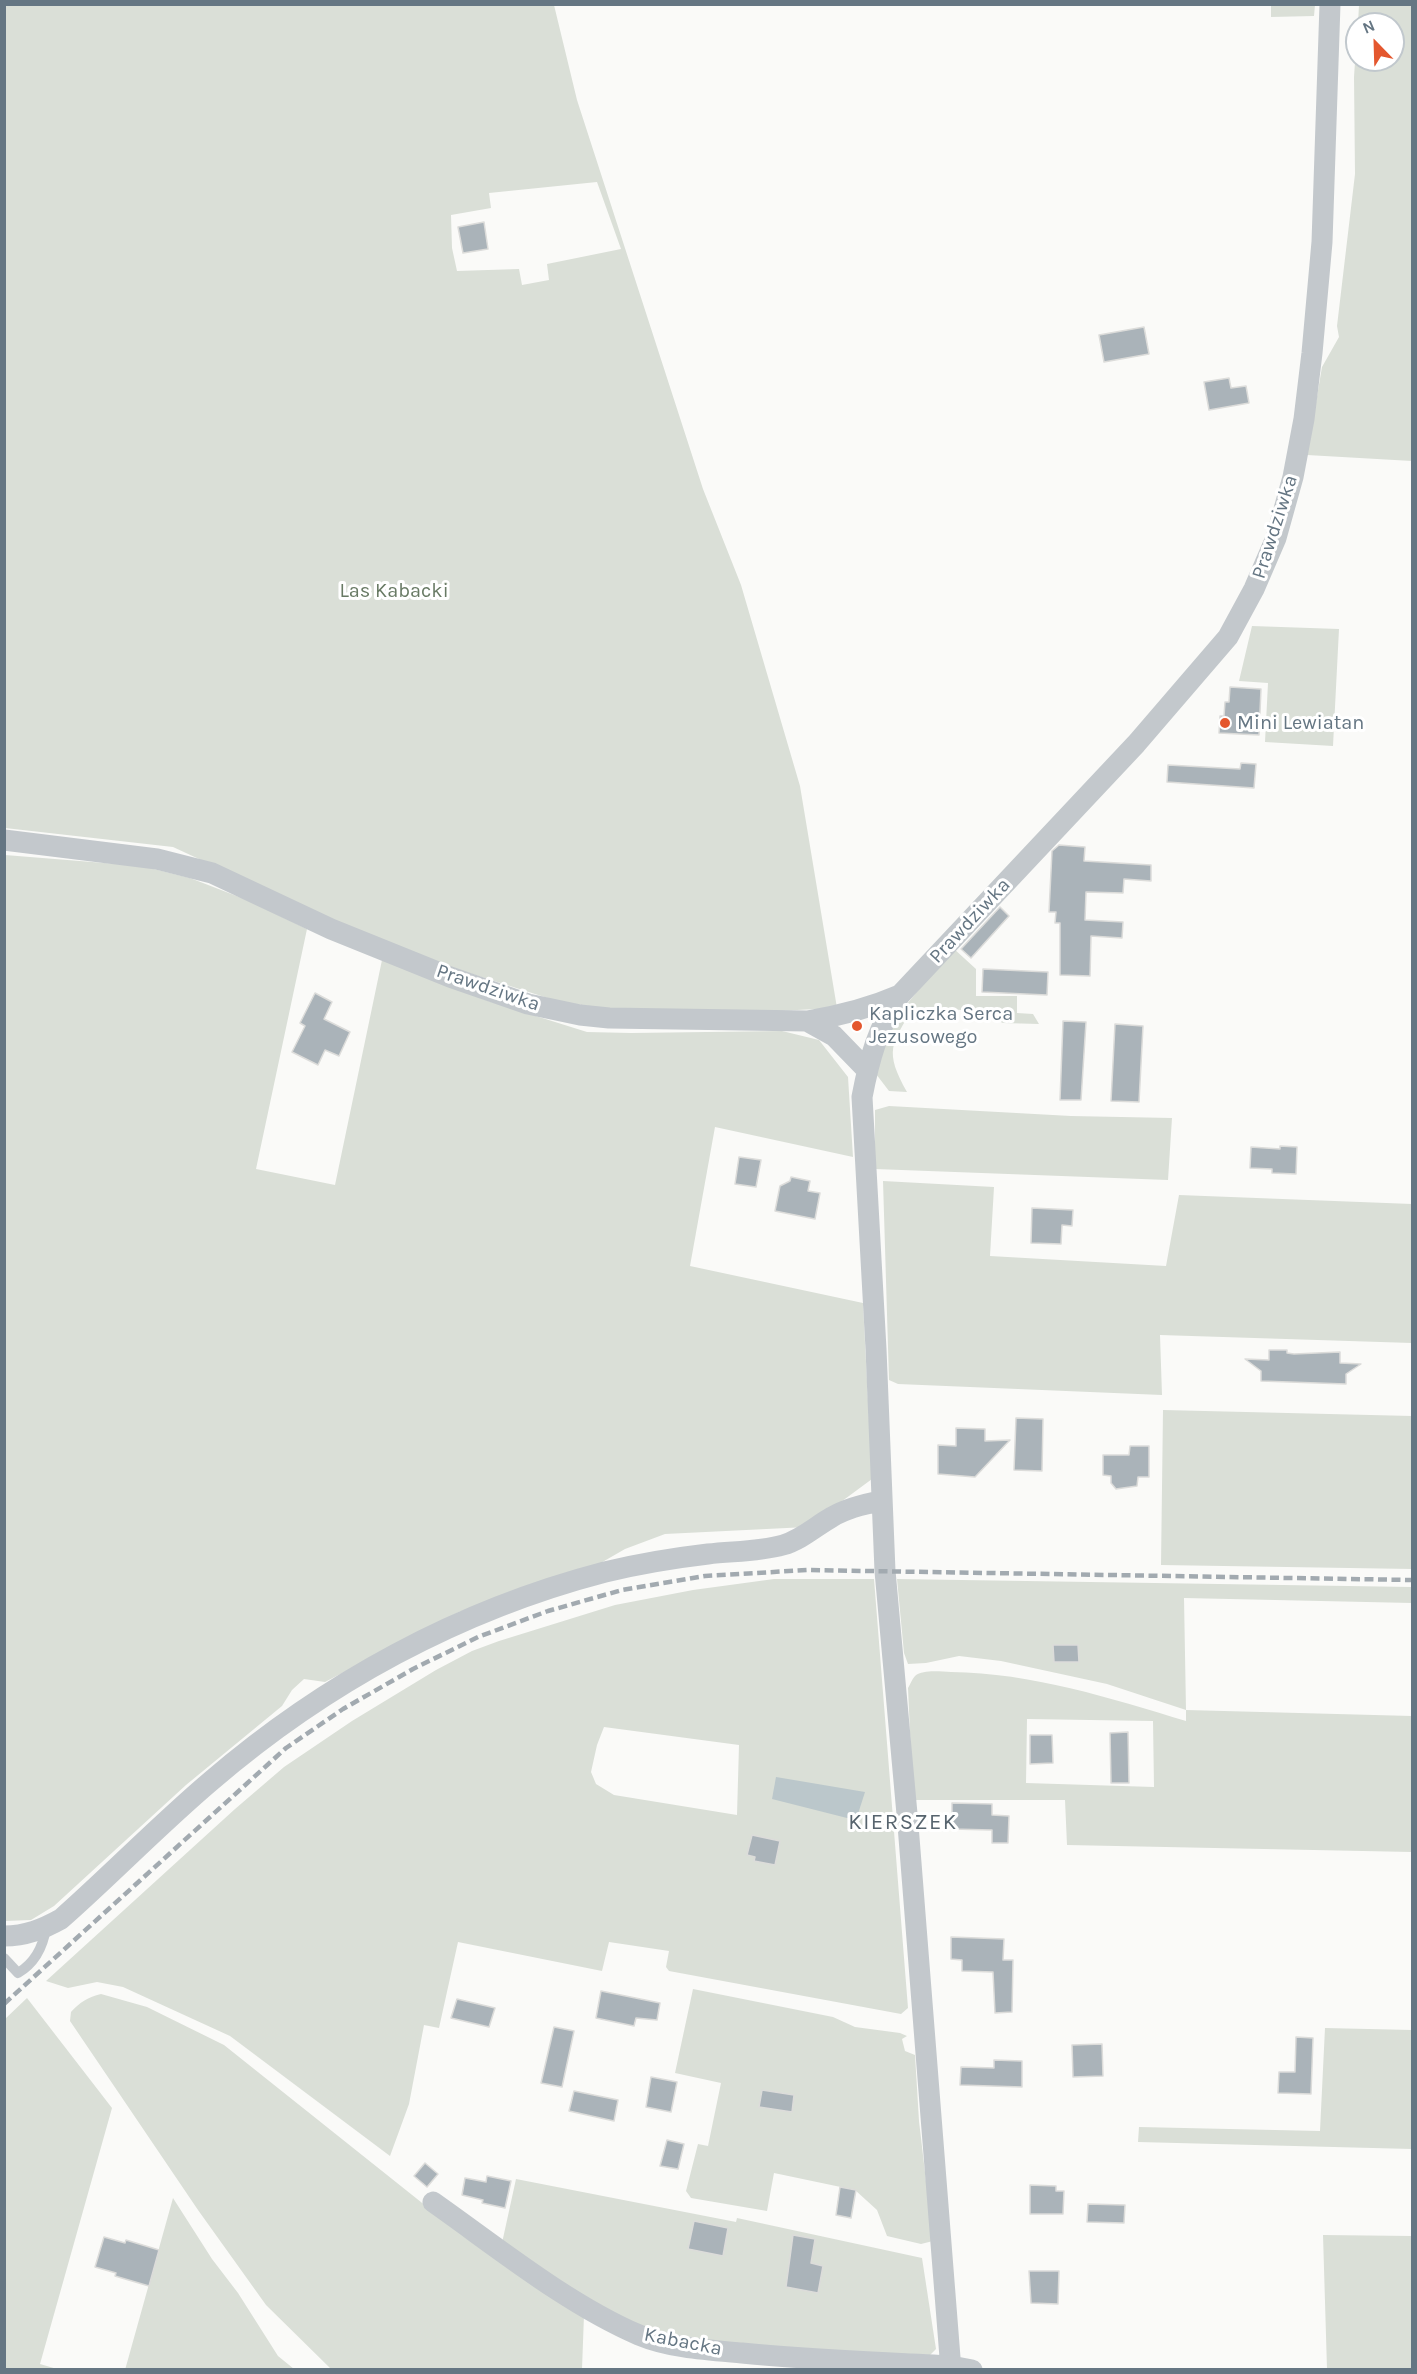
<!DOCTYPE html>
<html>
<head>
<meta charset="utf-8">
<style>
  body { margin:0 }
  #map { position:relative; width:1417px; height:2374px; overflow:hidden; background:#fafaf8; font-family:Karla,sans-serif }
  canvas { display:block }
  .frame { position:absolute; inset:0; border:6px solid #657683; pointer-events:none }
  .north { position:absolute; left:1345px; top:12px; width:60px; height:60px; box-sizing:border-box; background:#fff; border:2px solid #c1c8cd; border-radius:50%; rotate:337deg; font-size:16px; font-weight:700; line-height:24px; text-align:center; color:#657683 }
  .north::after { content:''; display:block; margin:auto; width:21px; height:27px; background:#e4572e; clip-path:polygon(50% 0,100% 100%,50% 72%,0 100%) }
</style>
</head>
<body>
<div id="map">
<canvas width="1417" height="2374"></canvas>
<div class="frame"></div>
<div class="north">N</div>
</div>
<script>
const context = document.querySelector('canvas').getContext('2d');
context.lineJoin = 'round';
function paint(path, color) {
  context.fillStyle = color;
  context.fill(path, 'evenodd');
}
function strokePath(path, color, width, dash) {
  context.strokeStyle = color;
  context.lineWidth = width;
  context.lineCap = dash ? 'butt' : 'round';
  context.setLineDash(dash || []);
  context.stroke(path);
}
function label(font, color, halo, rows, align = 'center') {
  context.font = font + ' Karla,sans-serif';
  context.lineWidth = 6;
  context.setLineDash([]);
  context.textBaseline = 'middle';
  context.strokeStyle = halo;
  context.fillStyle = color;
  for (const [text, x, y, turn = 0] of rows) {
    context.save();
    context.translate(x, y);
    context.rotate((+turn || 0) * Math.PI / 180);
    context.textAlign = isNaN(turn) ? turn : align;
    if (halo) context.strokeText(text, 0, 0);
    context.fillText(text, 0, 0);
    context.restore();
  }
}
const green = new Path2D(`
  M 5,5 L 554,5 L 577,100 L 703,489 L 741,585 L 800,786 L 837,1008 L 657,1017 L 557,1001 L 394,949 L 173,847 L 5,828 ZM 597,182 L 621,249 L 547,264 L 549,280 L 522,285 L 519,269 L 457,271 L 452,248 L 451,215 L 491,208 L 489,193 Z
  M 1271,5 L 1315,5 L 1314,16 L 1271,17 Z
  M 1359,5 L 1412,5 L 1412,461 L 1307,455 L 1322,367 L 1339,337 L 1337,326 L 1355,174 L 1354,77 L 1357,32 L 1357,60 L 1393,60 L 1393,24 L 1358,24 Z
  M 1252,626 L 1339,629 L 1333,746 L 1265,742 L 1268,683 L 1239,681 Z
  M 5,855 L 142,866 L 190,878 L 247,900 L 307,929 L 256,1169 L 335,1185 L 382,960 L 488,1001 L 587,1032 L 631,1033 L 782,1031 L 819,1040 L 848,1077 L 853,1157 L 715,1127 L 690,1266 L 863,1303 L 872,1479 L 807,1527 L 665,1534 L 625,1549 L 599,1564 L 459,1612 L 325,1682 L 304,1679 L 292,1690 L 282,1706 L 186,1785 L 54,1906 L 31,1920 L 5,1921 Z
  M 953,948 L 976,969 L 976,996 L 1017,996 L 1017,1013 L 1033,1014 L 1039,1024 L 1003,1023 L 977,1011 L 914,1007 C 891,1044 884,1051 907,1092 L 889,1091 L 876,1074 L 887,1034 L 902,1010 Z
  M 889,1106 L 1071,1116 L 1172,1118 L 1168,1180 L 875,1169 L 875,1110 Z
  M 883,1181 L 994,1187 L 990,1256 L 1166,1266 L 1179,1195 L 1412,1204 L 1412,1343 L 1160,1335 L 1162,1395 L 898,1384 L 889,1380 Z
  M 1163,1410 L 1412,1416 L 1412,1569 L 1161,1565 Z
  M 774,1579 L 874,1579 L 908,2008 L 901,2014 L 669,1971 L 666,1967 L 669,1951 L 609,1942 L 602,1971 L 458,1942 L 439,2028 L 424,2025 L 409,2104 L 390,2156 L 230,2036 L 123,1987 L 97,1982 L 68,1988 L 46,1981 L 235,1809 L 284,1767 L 352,1721 L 436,1670 L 472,1651 L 499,1641 L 615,1605 L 693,1590 ZM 604,1727 L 739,1745 L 737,1815 L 614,1795 L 596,1784 L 591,1772 L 597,1745 Z
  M 897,1579 L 1412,1587 L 1412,1603 L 1184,1598 L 1186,1710 L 1412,1716 L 1412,1852 L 1067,1845 L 1065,1800 L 913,1800 L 908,1688 C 910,1685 912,1679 915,1676 C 924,1669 941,1672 951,1672 C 1032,1673 1110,1698 1186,1721 L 1186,1710 L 1107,1684 L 1001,1661 L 959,1656 L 926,1663 L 908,1664 L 904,1653 ZM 1027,1719 L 1153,1721 L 1154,1787 L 1026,1783 Z
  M 693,1989 L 833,2017 L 855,2027 L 900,2033 L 907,2036 L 902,2039 L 905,2051 L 915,2055 L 919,2121 L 933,2241 L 921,2244 L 887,2236 L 877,2210 L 855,2190 L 774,2173 L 767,2211 L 691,2198 L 686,2191 L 698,2144 L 708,2146 L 721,2083 L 675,2073 Z
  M 101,1994 L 147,2007 L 224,2045 L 446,2222 L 584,2315 L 582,2369 L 331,2369 L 266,2305 L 198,2210 L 70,2021 L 71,2012 C 80,2002 88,1997 101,1994 Z
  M 27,1998 L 112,2108 L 40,2364 L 57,2369 L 5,2369 L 5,2019 Z
  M 1325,2028 L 1412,2030 L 1412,2149 L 1138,2142 L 1139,2127 L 1320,2131 Z
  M 516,2179 L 736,2222 L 737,2218 L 922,2258 L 936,2349 L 929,2356 L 767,2349 L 633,2328 L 502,2243 Z
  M 173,2198 L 212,2259 L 238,2293 L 278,2356 L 294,2369 L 125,2370 Z
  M 1323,2235 L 1412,2236 L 1412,2369 L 1327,2369 Z`);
const water = new Path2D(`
  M 776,1777 L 865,1792 L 857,1817 L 847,1818 L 772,1799 Z`);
const building = new Path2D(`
  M 484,222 L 488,249 L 463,253 L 458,227 Z
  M 1144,327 L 1149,354 L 1104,362 L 1099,335 Z
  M 1229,378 L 1231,388 L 1246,386 L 1249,403 L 1209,410 L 1204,382 Z
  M 1230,687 L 1261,689 L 1259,735 L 1219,733 L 1220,716 L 1224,716 L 1225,702 L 1229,702 Z
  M 1241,763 L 1256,764 L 1254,788 L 1167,782 L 1168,765 L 1240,769 Z
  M 1059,845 L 1085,847 L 1084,861 L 1151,865 L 1151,881 L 1124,879 L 1123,893 L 1086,892 L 1085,920 L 1123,922 L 1122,938 L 1091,936 L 1090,976 L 1060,975 L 1060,923 L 1055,923 L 1056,912 L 1049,912 L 1052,851 Z
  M 1000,907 L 1009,916 L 971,958 L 961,949 Z
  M 983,969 L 1048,972 L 1047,995 L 982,992 Z
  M 315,993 L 332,1002 L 324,1019 L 350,1032 L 339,1056 L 325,1050 L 318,1065 L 292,1052 L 305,1026 L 300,1023 Z
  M 1063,1021 L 1086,1022 L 1081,1100 L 1060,1100 Z
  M 1115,1024 L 1143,1026 L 1139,1102 L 1111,1101 Z
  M 1280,1146 L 1297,1147 L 1296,1174 L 1272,1173 L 1272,1169 L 1250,1168 L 1251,1147 L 1280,1149 Z
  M 739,1157 L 761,1160 L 756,1187 L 735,1184 Z
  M 791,1177 L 810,1181 L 808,1191 L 820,1193 L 815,1219 L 775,1211 L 780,1186 L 790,1181 Z
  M 1032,1208 L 1073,1210 L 1072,1226 L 1062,1225 L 1061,1244 L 1031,1243 Z
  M 1269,1350 L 1287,1350 L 1287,1353 L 1294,1354 L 1340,1352 L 1340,1363 L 1361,1364 L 1346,1374 L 1346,1384 L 1261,1381 L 1261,1371 L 1245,1359 L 1269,1360 Z
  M 1016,1418 L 1043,1419 L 1042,1471 L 1014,1470 Z
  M 956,1428 L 985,1429 L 985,1441 L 1010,1440 L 975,1477 L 938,1474 L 938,1445 L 956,1446 Z
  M 1130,1446 L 1149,1446 L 1149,1477 L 1138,1477 L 1137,1486 L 1116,1489 L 1111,1483 L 1111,1476 L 1103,1475 L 1103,1455 L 1129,1455 Z
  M 1053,1645 L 1078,1645 L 1079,1662 L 1054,1662 Z
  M 1128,1732 L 1129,1783 L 1111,1783 L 1110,1733 Z
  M 1030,1735 L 1052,1735 L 1053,1763 L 1030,1764 Z
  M 952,1803 L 992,1804 L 992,1815 L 1009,1816 L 1008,1843 L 992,1843 L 992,1830 L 952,1829 Z
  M 752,1835 L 780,1841 L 775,1865 L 754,1861 L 755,1857 L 747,1855 Z
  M 951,1937 L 1004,1939 L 1003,1960 L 1013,1960 L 1012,2012 L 995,2013 L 993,1972 L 962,1971 L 962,1960 L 951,1959 Z
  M 601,1991 L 660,2003 L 657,2020 L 636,2018 L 634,2026 L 596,2018 Z
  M 457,1999 L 495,2008 L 489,2027 L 451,2018 Z
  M 554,2027 L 574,2031 L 562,2087 L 541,2083 Z
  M 1296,2037 L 1313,2038 L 1311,2094 L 1278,2093 L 1279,2072 L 1295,2072 Z
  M 1102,2044 L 1103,2076 L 1073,2077 L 1072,2045 Z
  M 994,2060 L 1022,2061 L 1022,2087 L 960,2085 L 961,2067 L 994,2068 Z
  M 651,2077 L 677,2082 L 671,2112 L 646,2107 Z
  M 762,2090 L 794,2095 L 792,2112 L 759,2107 Z
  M 574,2091 L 618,2100 L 614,2121 L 569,2111 Z
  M 667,2140 L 684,2144 L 678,2169 L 660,2166 Z
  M 425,2163 L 438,2174 L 427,2187 L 414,2176 Z
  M 487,2176 L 511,2181 L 505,2208 L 482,2203 L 483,2200 L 462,2195 L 465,2178 L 486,2182 Z
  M 1030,2185 L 1056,2186 L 1056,2191 L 1064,2191 L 1063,2214 L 1030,2214 Z
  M 840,2187 L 856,2190 L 851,2218 L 836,2215 Z
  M 1088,2204 L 1125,2205 L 1124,2223 L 1087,2222 Z
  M 694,2221 L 728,2228 L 723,2256 L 688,2249 Z
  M 793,2235 L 815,2239 L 811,2263 L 823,2266 L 818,2293 L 786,2287 Z
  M 104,2237 L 125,2243 L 126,2240 L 159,2250 L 149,2286 L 115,2276 L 116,2273 L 95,2267 Z
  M 1029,2271 L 1059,2271 L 1058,2304 L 1031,2303 Z`);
const service = new Path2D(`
  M 4,1958 L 18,1973 C 35,1963 43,1947 46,1928`);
const minor = new Path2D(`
  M 4,840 L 157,859 L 212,873 L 331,929 L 450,977 L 528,1004 L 580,1015 L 609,1018 L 807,1021 C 839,1016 870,1008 900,995 L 1136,744 L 1228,637 L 1254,589 L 1276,538 L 1293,477 L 1304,419 L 1312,353 L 1322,242 L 1330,4
  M 900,995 C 878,1026 869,1060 862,1097 L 876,1349 L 885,1571 L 908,1825 L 951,2370
  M 807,1021 L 834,1036 L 867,1070
  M 4,1936 C 26,1936 43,1929 61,1919 C 112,1874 159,1825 211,1781 C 325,1683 459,1610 605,1572 C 638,1564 674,1558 708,1554 C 733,1551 758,1552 783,1545 C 801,1540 816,1526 832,1517 C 847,1508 864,1504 881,1501
  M 433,2202 C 497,2247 567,2304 639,2335 C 670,2348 708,2350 742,2353 C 811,2360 881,2362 951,2366 L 972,2370`);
const rail = new Path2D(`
  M 4,2004 L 286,1748 L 343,1709 L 413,1669 L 478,1637 L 548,1611 L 622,1590 L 705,1576 L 807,1570 L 1412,1580`);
const markers = [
  [1225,723,6,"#e4572e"],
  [857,1026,6,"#e4572e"]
];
const streetNames = [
  ["Prawdziwka",1275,527,-72],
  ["Prawdziwka",970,921,-47],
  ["Prawdziwka",488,988,19],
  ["Kabacka",683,2342,11]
];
const parkNames = [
  ["Las Kabacki",394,591]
];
const poiNames = [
  ["Mini Lewiatan",1237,723],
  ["Kapliczka Serca",869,1014],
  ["Jezusowego",869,1037]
];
const quarterNames = [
  ["KIERSZEK",903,1823]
];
paint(green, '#dadfd7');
paint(water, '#bbc7cb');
paint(building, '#aab3b9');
strokePath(building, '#dcdcda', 1.5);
strokePath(service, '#c3c8cc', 10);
strokePath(minor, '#c3c8cc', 21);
strokePath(rail, '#a2aab0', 4.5, [9, 4.5]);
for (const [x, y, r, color] of markers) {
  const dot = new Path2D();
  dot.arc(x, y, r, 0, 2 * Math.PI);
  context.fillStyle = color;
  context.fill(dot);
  strokePath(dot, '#fff', 2);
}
label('20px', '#657683', '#fff', streetNames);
label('20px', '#687a64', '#fff', parkNames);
label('20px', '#657683', '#fff', poiNames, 'left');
context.letterSpacing = '1.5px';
label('22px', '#57646e', '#fff', quarterNames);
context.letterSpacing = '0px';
</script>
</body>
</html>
